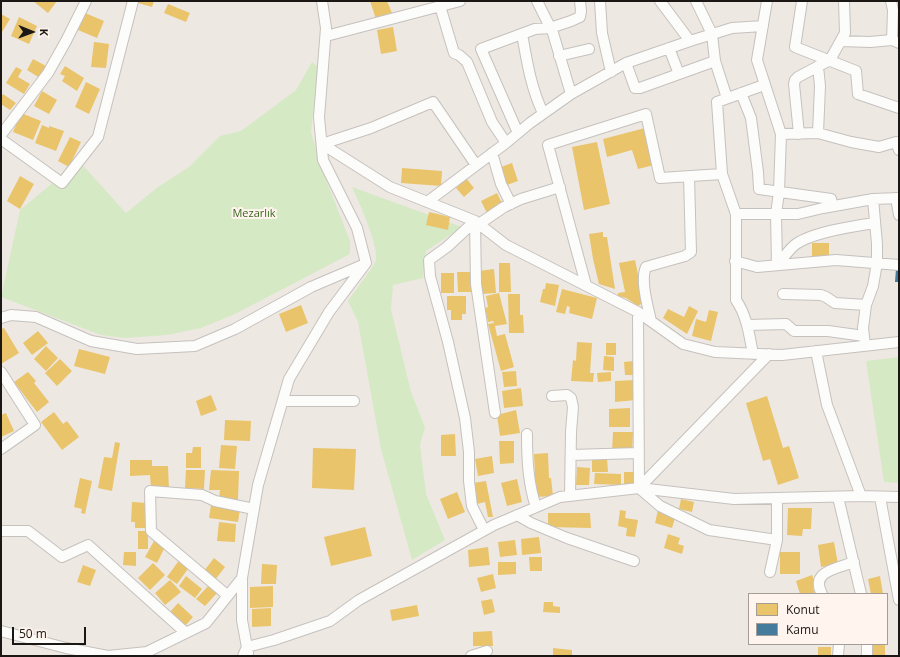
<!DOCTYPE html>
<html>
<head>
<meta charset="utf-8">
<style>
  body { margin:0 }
  #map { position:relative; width:900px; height:657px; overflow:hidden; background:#eee8e3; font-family:"Open Sans",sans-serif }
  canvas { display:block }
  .frame { position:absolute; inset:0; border:2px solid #1b1714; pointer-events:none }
  .legend { position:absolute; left:748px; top:593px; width:140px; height:52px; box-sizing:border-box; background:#fff5ee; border:1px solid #a49c97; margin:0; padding:5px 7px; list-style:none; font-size:12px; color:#1b1714 }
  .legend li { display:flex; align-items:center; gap:8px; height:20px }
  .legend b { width:20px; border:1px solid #a49c97 }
  .north { position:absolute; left:12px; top:12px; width:40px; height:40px; -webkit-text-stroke:3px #fff5ee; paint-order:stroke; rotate:91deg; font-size:11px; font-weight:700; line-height:16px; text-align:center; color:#1b1714 }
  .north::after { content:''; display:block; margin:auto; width:14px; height:18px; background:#1b1714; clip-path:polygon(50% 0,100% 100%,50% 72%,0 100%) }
  .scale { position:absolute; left:12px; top:627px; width:74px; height:18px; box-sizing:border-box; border:2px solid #1b1714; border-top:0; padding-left:5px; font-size:12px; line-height:14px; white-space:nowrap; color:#1b1714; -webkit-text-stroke:3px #fff5ee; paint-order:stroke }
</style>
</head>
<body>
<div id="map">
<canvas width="900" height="657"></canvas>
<div class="frame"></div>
<ul class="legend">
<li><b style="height:11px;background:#e9c46a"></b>Konut</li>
<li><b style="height:11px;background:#457b9d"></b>Kamu</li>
</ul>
<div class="north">K</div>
<div class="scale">50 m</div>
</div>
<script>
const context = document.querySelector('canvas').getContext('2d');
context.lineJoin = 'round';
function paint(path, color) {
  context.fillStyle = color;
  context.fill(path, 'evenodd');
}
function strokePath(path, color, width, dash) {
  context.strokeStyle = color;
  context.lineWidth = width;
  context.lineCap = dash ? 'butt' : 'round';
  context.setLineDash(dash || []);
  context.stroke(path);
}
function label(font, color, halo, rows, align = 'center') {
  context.font = font + ' "Open Sans",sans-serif';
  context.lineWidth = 4;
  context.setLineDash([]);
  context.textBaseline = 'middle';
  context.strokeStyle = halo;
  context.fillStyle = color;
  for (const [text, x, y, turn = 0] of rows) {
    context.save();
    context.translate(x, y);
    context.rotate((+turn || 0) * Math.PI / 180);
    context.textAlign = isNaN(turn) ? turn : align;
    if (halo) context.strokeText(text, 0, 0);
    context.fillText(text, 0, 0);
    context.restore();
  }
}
const green = new Path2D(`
  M 312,62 L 318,67 L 311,132 L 321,167 L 350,241 L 350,254 L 237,313 L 201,328 L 167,335 L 125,338 L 101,335 L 1,297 L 20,210 L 79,161 L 126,213 L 158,187 L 189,167 L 220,136 L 241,131 L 296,90 Z
  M 352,187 L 462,227 L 426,251 L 423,278 L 393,285 L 391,309 L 411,392 L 425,427 L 420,445 L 426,494 L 445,540 L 412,560 L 381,449 L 358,322 L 348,301 C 353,294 375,265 376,260 C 378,243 359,203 352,187 Z
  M 899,357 L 899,483 L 884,482 L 866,361 Z`);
const homes = new Path2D(`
  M 33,1 L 57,1 L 48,13 Z
  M 139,1 L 154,1 L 152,7 L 138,3 Z
  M 370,1 L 387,1 L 392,13 L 376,19 Z
  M 168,4 L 190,13 L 186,22 L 164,13 Z
  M 85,13 L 104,21 L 97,38 L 78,30 Z
  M 1,14 L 10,19 L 2,32 L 1,31 Z
  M 19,17 L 37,26 L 29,44 L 11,36 Z
  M 393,27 L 397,51 L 381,54 L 377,30 Z
  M 94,42 L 109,44 L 106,68 L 91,67 Z
  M 33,59 L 46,66 L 40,78 L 27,70 Z
  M 65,66 L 84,78 L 77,91 L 62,81 L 65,76 L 60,74 Z
  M 16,67 L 22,70 L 18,77 L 30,84 L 24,94 L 6,83 Z
  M 86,82 L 100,89 L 89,114 L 75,107 Z
  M 42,91 L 57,100 L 49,114 L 34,106 Z
  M 3,94 L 16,103 L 10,110 L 1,104 L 1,97 Z
  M 21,113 L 41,121 L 33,140 L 13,132 Z
  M 42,125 L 49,128 L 49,126 L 64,131 L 56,151 L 35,143 Z
  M 645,128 L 654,165 L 638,169 L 632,150 L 607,157 L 603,139 Z
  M 70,137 L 81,142 L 69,167 L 58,161 Z
  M 597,142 L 610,204 L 584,210 L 572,147 Z
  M 512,163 L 518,181 L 507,185 L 501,167 Z
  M 402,168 L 442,171 L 441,186 L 401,183 Z
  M 20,176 L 34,184 L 20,209 L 7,201 Z
  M 466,178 L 474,188 L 464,197 L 456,188 Z
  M 497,193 L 504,207 L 488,215 L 481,201 Z
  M 429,212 L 450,217 L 448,230 L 426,225 Z
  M 603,232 L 603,237 L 607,237 L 615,289 L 599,284 L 593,259 L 589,234 Z
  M 812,243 L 829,243 L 829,259 L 812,259 Z
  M 635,260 L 644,302 L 638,306 L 626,298 L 618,296 L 618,293 L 625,292 L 619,263 Z
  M 499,263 L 510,263 L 511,292 L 499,292 Z
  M 494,269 L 496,293 L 481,294 L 479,271 Z
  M 457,272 L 474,272 L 475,292 L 458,292 Z
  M 441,273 L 454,273 L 454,293 L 441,293 Z
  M 546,283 L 559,285 L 555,306 L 540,302 L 543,289 L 545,289 Z
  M 562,289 L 597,298 L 592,319 L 569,313 L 570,307 L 567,306 L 565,314 L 556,312 Z
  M 499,293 L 507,324 L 495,326 L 497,336 L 505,334 L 514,367 L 501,371 L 488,324 L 494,323 L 493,321 L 488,322 L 485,308 L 488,307 L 486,296 Z
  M 508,294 L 520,294 L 520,315 L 523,315 L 524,333 L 509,333 Z
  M 447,296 L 466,296 L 466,314 L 462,314 L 462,320 L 451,320 L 451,310 L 447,310 Z
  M 301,305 L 308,323 L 286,332 L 279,314 Z
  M 689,306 L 698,311 L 687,334 L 663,318 L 668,309 L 684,317 Z
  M 709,310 L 718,312 L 711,341 L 692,336 L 696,319 L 706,322 Z
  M 4,328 L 19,353 L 1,364 L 1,329 Z
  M 38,331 L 48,343 L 32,355 L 23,343 Z
  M 577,342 L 592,343 L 590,373 L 594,373 L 593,382 L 571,381 L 573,360 L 576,361 Z
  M 606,343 L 616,343 L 616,355 L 606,355 Z
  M 46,346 L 58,358 L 46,371 L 34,359 Z
  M 79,349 L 110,357 L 105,374 L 74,366 Z
  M 604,356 L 614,357 L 614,371 L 603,370 Z
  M 60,359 L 72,371 L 57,386 L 45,373 Z
  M 634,361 L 635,375 L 625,375 L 624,362 Z
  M 516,371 L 517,386 L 504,387 L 502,372 Z
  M 28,372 L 36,381 L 34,383 L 49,402 L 37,412 L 14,382 Z
  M 611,372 L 611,381 L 598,382 L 597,373 Z
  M 635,380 L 636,400 L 615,402 L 615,381 Z
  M 521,388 L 523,406 L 504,408 L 502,391 Z
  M 211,395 L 217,410 L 201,416 L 196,401 Z
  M 767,396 L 783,448 L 789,446 L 799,478 L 778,485 L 770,459 L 763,461 L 746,403 Z
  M 630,408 L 630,427 L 609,427 L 609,409 Z
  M 516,410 L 520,433 L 500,436 L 497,415 Z
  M 54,412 L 63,424 L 67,421 L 79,437 L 62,450 L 41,422 Z
  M 6,413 L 14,431 L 1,437 L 1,415 Z
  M 225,420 L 251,421 L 250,441 L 224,440 Z
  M 613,432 L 633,432 L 632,453 L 612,452 Z
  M 455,434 L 456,456 L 441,456 L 441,435 Z
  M 499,441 L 514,441 L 514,463 L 500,464 Z
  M 115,442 L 120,443 L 112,491 L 98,488 L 104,457 L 112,458 Z
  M 221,445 L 237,446 L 235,469 L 219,468 Z
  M 193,447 L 201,447 L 201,468 L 186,468 L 186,453 L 192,453 Z
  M 313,448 L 356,449 L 354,490 L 312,488 Z
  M 548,453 L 549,478 L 551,478 L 553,496 L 536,497 L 534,454 Z
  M 492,456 L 494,473 L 478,476 L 475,459 Z
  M 592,458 L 607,458 L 608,472 L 592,472 Z
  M 130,460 L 152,460 L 152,466 L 168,466 L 169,490 L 151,489 L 150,475 L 130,476 Z
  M 577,467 L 590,468 L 589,485 L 576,485 Z
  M 186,470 L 205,470 L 204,489 L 185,488 Z
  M 211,470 L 239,471 L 238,500 L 219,499 L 220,490 L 209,490 Z
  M 624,472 L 638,472 L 638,487 L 624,488 Z
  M 595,473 L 621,474 L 621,485 L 594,484 Z
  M 80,478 L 92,481 L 85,514 L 81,513 L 82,509 L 74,507 Z
  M 517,479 L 522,502 L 507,506 L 501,483 Z
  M 486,481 L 493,517 L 488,517 L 485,502 L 477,504 L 473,483 Z
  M 457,492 L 465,512 L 448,519 L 440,499 Z
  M 681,499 L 694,502 L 692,512 L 679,509 Z
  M 132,502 L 147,503 L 145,528 L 135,528 L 135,522 L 131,522 Z
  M 211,505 L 240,509 L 238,522 L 209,518 Z
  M 788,508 L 812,508 L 811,529 L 803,529 L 802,536 L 787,535 Z
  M 620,510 L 626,511 L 625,518 L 638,520 L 635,537 L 626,536 L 627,528 L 618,526 Z
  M 658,510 L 676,515 L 672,528 L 655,523 Z
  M 548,513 L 590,513 L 591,528 L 548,527 Z
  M 219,522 L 236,524 L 235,542 L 217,541 Z
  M 365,527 L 372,556 L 331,566 L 324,537 Z
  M 138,531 L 148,531 L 148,549 L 138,549 Z
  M 668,534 L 680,538 L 678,544 L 684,546 L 682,554 L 664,548 Z
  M 539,537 L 541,553 L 522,555 L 521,539 Z
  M 515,540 L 517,555 L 500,557 L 498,542 Z
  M 154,541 L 165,547 L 157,563 L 145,557 Z
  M 834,542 L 838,564 L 821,567 L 818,545 Z
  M 488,547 L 490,565 L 469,567 L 468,550 Z
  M 124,552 L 136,552 L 136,566 L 123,565 Z
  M 780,552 L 800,552 L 800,574 L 780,574 Z
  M 529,557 L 542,557 L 542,571 L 530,571 Z
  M 214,558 L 225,567 L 215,580 L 204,571 Z
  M 180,559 L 190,566 L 177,584 L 167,577 Z
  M 498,562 L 516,562 L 516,574 L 498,575 Z
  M 153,563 L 165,575 L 150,590 L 138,578 Z
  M 262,564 L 277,565 L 276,584 L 261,584 Z
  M 83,565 L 96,570 L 90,586 L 77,582 Z
  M 493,574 L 496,588 L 481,592 L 477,578 Z
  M 812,575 L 817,587 L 813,588 L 815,594 L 800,594 L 796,581 Z
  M 186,576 L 202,589 L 195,598 L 179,586 Z
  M 880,576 L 883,594 L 871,594 L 868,579 Z
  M 170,580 L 181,592 L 165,605 L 155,593 Z
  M 210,584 L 218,592 L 205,606 L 196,599 Z
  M 273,586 L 273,607 L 250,608 L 250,587 Z
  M 492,599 L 495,612 L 484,615 L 481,601 Z
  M 544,602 L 553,602 L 553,606 L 560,607 L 560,613 L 543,612 Z
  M 178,603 L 193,617 L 185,626 L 170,612 Z
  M 417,605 L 419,616 L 392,621 L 390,610 Z
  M 271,608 L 271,626 L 252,627 L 252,609 Z
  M 492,631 L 493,646 L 473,646 L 473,632 Z
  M 870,644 L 885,644 L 885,656 L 870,656 Z
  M 818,647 L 831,647 L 831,656 L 818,656 Z
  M 553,648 L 572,650 L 572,656 L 553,656 Z`);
const public = new Path2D(`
  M 896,269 L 899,269 L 899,282 L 895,282 Z`);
const minor = new Path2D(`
  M 537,1 L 553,33 L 571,94
  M 600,1 L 602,33 L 611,72
  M 660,1 L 690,41
  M 696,1 L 712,34 L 715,61 L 727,98
  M 767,1 L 757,60 L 781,134 L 779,192 L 776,214 L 777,265
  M 802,1 L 795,47 L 856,71 L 858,94 L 899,108
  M 891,1 L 893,10 L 892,40
  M 440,6 L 454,53 L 459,55 L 467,62 L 492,122 L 506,143
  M 522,34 C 527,62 531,88 543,113
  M 326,36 L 460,1
  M 841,41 L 870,42 L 892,40 L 899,43
  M 669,48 L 679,74
  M 559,56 L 589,49
  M 626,63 L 635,88 L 640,88 L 715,61
  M 818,66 L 820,86 L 818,133
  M 741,93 L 751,118 L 758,172 L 759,189 L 831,199 L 833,206
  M 518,133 L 481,49 L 535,29 L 550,28 L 571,21 L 580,17 L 581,11 L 580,1
  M 781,134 L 818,133 L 851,142 L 879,147 L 896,142 L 899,150
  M 799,134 L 794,84 L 795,80 L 798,77 L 830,60 L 845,33 L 844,1
  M 1,135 L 48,73 L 66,41 L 86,1
  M 1,139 L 62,183 L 98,137 L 133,1
  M 322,144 L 390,187 L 475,221 L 506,245 L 638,312 L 683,344 L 715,352 L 782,355 L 899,342
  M 322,144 L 371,128 L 433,102 L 476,165
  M 492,153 L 501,184 L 511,204
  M 896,198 L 899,215
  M 427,202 L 506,143 L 530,123 L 571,94 L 626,63 L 690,41 L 732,28 L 763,26
  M 736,214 L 798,214 L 823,208 L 873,199 L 899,198
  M 475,221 L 447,247 L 429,260 L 430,276 L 448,342 L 465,418 L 469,452 L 469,481 L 472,506 L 484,530
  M 475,221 L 476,284 L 495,413
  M 479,224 L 504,207 L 521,199 L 560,187
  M 735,261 L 757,267 L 836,260 L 899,265
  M 777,265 C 783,259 789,249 796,244 C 813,232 854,226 875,223
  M 586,285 L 548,145 L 646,114 L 660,178 L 722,174
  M 783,294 L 821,295 L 826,297 L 835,303 L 866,305
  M 638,312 L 639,488 L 660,506 L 709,530 L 777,540
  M 1,318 L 11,315 L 36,317 L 91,341 L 137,349 L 195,346 L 235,329 L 311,287 L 365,264
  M 651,321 C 648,307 640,280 646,267 L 685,256 L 691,252 L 689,176
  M 747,325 L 786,324 L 794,331 L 828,331 L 864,336
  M 865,345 L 863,328 L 866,305 L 873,286 L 877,263 L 877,244 L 873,199
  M 816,351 L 827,405 L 861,496
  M 753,354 C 749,334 747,316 736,300 L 736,214 L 722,174 L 717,102 L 764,85
  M 1,372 L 35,425 L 1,449
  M 552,396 L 567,395 L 571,398 L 573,407 L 571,432 L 570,496
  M 283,401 L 354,401
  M 527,434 C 527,459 528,483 536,507
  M 571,455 L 639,453
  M 639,488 L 734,499 L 861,496 L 899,497
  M 838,497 L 861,594
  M 880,497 L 899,600
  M 517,515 L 531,523 L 567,538 L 634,561
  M 1,531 L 28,531 L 62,557 L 88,545 L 186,633
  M 770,572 L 777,540 L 777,498
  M 242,578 L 242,620 L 248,653
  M 822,594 C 809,571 839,568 854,562
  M 227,595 L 151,531 L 150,491 L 202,495 L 215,501 L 254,509
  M 1,631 L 66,648 L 108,656 L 147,652 L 206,623 L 242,578 L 258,485 L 289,379 L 329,312 L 366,263 L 357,228 L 323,160 L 319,117 L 326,28 L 322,1
  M 867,644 L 867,656
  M 243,656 L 247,647 L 274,640 L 330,621 L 359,600 L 494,525 L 560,497 L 639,488 L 769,354
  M 471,656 L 487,651
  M 838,656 L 839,644`);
const parkNames = [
  ["Mezarlık",254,214]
];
paint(green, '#d5e9c5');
paint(homes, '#e9c46a');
paint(public, '#457b9d');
strokePath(minor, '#c5c1bd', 12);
strokePath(minor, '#fcfcfb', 10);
label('11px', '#3a651f', '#fff5ee', parkNames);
</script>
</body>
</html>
